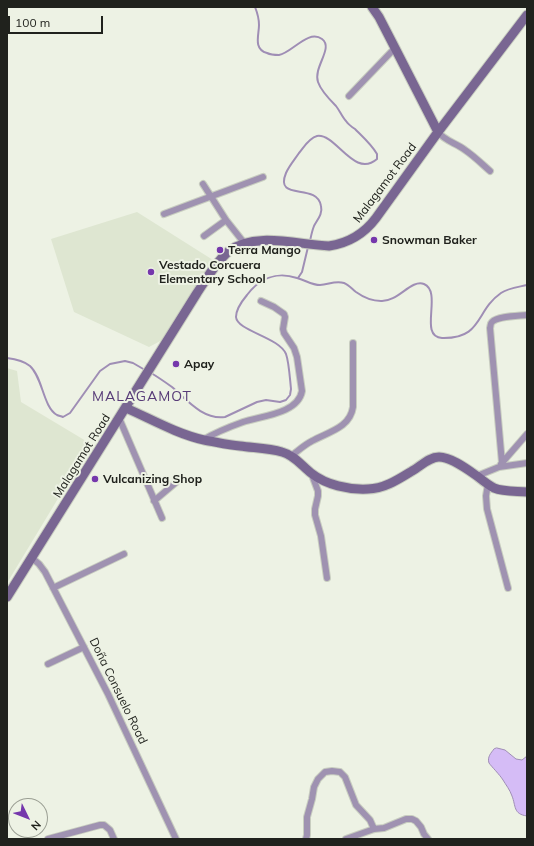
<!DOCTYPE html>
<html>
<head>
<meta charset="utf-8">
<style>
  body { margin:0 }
  #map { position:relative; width:534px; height:846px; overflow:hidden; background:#edf2e4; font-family:Mulish,sans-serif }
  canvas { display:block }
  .frame { position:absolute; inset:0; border:8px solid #20221d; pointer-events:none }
  .north { position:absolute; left:8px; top:798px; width:40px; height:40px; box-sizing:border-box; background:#edf2e4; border:1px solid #9b9f94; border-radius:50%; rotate:133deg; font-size:11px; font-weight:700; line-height:16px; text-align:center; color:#20221d }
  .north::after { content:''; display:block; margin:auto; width:14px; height:18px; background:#7537ac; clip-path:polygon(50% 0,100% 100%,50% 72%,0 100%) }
  .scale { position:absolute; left:8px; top:16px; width:95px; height:18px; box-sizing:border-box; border:2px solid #20221d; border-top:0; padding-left:5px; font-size:12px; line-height:14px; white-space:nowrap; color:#20221d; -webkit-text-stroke:3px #edf2e4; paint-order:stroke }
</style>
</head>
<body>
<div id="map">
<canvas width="534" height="846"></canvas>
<div class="frame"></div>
<div class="north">N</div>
<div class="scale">100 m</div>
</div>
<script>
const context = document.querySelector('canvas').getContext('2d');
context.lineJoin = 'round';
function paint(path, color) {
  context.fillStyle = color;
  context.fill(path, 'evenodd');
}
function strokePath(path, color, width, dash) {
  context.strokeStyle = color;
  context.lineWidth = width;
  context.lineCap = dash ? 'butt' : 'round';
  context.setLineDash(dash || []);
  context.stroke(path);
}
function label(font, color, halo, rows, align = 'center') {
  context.font = font + ' Mulish,sans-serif';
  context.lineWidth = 4;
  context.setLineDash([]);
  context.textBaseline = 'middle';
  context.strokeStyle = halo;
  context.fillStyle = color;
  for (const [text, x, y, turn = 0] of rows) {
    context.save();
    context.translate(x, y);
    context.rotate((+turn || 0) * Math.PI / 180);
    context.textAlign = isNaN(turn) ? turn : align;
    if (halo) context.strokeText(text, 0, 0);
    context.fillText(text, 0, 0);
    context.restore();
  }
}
const built = new Path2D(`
  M 137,212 L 213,260 L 166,338 L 149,347 L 74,312 L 51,239 Z
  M 7,368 L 17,371 L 21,402 L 91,444 L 7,583 Z`);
const water = new Path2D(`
  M 497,748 L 505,750 L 516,759 L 522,760 L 527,756 L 527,816 C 513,814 516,806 512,796 C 510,790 506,785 503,780 C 500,775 491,766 489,763 C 487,757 491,753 494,749 Z`);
const stream = new Path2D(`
  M 255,7 C 257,12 259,19 259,25 C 259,35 253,49 267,53 C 271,55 275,55 279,55 C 292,53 308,29 322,39 C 334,48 313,67 318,82 C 321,91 329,99 336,106 C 340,111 342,117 346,121 C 348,124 352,127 355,129 C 363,137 372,145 377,154 L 377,159 C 354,179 336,133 317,136 C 309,138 304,147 299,153 C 295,159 289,166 286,173 C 274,202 317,182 321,206 C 323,214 317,220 314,226 C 312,231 311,236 310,241
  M 298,278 L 302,272 L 308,247
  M 7,358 C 15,359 24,361 30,366 C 43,378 43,407 57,415 C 59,416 61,416 63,417 L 70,413 L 100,371 L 110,364 L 125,361 L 133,363 L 145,370
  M 151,373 C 158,377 165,382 172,387 C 187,400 203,420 225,417 L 257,402 L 266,400 L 280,402 L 286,400 L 290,395 L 291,389 C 290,380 289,362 286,354 C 279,337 237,331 236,317 C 236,310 242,301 247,295 C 259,279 276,271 297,278 C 305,280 312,285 320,285 C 328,285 335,280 344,283 C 349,285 352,289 356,292 C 363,297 372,301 381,301 C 398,302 411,279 424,284 C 443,292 418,337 442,338 C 483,339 475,311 501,293 C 508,288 519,287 527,285`);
const street = new Path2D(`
  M 349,96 L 395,48
  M 438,132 C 445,141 456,143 465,150 C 474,156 482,164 490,171
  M 203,184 L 226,220 L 245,244
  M 164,214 L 263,177
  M 204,236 L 226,220
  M 119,418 L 162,518
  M 203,440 C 216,432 229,427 243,422 C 260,416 298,414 302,391 L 297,357 L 294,348 L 284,333 L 283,329 L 285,317 L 284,314 L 274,307 L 261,301
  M 291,456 C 298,451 304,445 312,441 C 328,432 350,428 353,407 L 353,343
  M 502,463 L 490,328 C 491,325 490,324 492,322 C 498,316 519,316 527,315
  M 501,464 L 527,434
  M 312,475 L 318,491 L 318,496 L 315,509 L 315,515 L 321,536 L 327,578
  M 477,476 L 499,467 L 527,463
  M 488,484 L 486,496 L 487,509 L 508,588
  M 154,501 L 180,479
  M 32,558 L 39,564 L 45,572 L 108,694 L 176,839
  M 53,588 L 124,554
  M 48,664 L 84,647
  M 48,839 L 100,825 L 104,825 L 110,830 L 114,839
  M 306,839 L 307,835 L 307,817 L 312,799 L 314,787 L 318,779 L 325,772 L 332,771 L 340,772 L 345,777 L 356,805 L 370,820 L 374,829
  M 346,839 L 374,829 L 384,828 L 406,819 L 412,819 L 416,821 L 421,827 L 424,834 L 428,839`);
const secondary = new Path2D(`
  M 372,7 L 379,17 L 395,48 L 438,132
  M 126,408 C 151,419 177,434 204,440 C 216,442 228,445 240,446 C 254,448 268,448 282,452 C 294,455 302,466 311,473 C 326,485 349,490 368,489 C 384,489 399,479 412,471 C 421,466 429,457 439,457 C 451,457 467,469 477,476 C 482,480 488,485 494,488 C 504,492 516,491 527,492
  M 7,597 L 197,293 C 207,278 216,262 229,251 C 255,231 299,245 329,246 C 349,243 364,234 376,218 L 438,132 L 527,15`);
const markers = [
  [374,240,4,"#7537ac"],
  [220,250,4,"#7537ac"],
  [151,272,4,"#7537ac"],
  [176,364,4,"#7537ac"],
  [95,479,4,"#7537ac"]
];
const streetNames = [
  ["Malagamot Road",385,183,-53],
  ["Malagamot Road",82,456,-58],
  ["Doña Consuelo Road",118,691,64]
];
const poiNames = [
  ["Snowman Baker",382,240],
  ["Terra Mango",228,250],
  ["Vestado Corcuera",159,265],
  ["Elementary School",159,279],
  ["Apay",184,364],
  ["Vulcanizing Shop",103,479]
];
const quarterNames = [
  ["MALAGAMOT",142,397]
];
paint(built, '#dee6d1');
paint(water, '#d5bcf6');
strokePath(water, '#9f8eb5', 1);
strokePath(stream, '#9f8eb5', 2);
strokePath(street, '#c8cdc0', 8);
strokePath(secondary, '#c8cdc0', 11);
strokePath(street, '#9f92b1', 6);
strokePath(secondary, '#796692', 9);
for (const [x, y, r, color] of markers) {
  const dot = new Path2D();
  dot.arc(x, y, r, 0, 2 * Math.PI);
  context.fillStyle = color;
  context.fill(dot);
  strokePath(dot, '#edf2e4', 1.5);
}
label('12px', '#20221d', '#edf2e4', streetNames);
label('bold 12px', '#20221d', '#edf2e4', poiNames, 'left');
context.letterSpacing = '1px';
label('14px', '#583c78', '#edf2e4', quarterNames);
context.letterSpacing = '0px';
</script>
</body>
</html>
